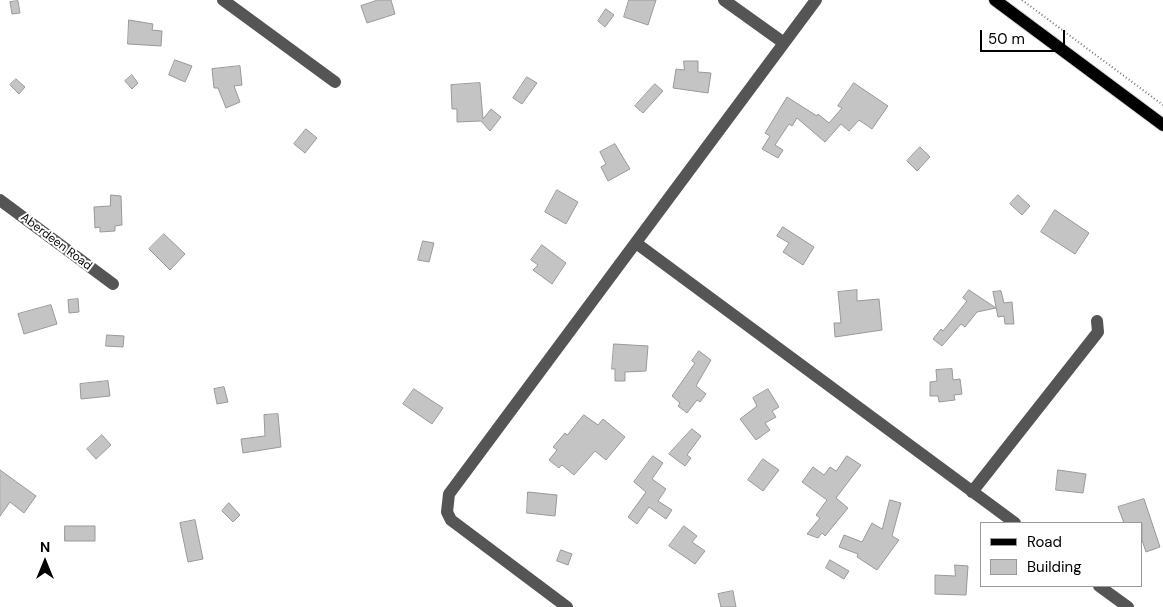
<!DOCTYPE html>
<html>
<head>
<meta charset="utf-8">
<style>
  body { margin:0 }
  #map { position:relative; width:1163px; height:607px; overflow:hidden; background:#fff; font-family:"DM Sans",sans-serif }
  canvas { display:block }
  .legend { position:absolute; left:980px; top:522px; width:162px; height:65px; box-sizing:border-box; background:#fff; border:1px solid #999; margin:0; padding:6px 9px; list-style:none; font-size:15px; color:#000 }
  .legend li { display:flex; align-items:center; gap:10px; height:25px }
  .legend b { width:25px; border:1px solid #999 }
  .north { position:absolute; left:20px; top:537px; width:50px; height:50px; -webkit-text-stroke:4px #fff; paint-order:stroke; rotate:0deg; font-size:14px; font-weight:700; line-height:20px; text-align:center; color:#000 }
  .north::after { content:''; display:block; margin:auto; width:18px; height:22px; background:#000; clip-path:polygon(50% 0,100% 100%,50% 72%,0 100%) }
  .scale { position:absolute; left:980px; top:30px; width:85px; height:22px; box-sizing:border-box; border:2px solid #000; border-top:0; padding-left:6px; font-size:15px; line-height:18px; white-space:nowrap; color:#000; -webkit-text-stroke:4px #fff; paint-order:stroke }
</style>
</head>
<body>
<div id="map">
<canvas width="1163" height="607"></canvas>
<ul class="legend">
<li><b style="height:6px;background:#000"></b>Road</li>
<li><b style="height:14px;background:#c4c4c4"></b>Building</li>
</ul>
<div class="north">N</div>
<div class="scale">50 m</div>
</div>
<script>
const context = document.querySelector('canvas').getContext('2d');
context.lineJoin = 'round';
function paint(path, color) {
  context.fillStyle = color;
  context.fill(path, 'evenodd');
}
function strokePath(path, color, width, dash) {
  context.strokeStyle = color;
  context.lineWidth = width;
  context.lineCap = dash ? 'butt' : 'round';
  context.setLineDash(dash || []);
  context.stroke(path);
}
function label(font, color, halo, rows, align = 'center') {
  context.font = font + ' "DM Sans",sans-serif';
  context.lineWidth = 4;
  context.setLineDash([]);
  context.textBaseline = 'middle';
  context.strokeStyle = halo;
  context.fillStyle = color;
  for (const [text, x, y, turn = 0] of rows) {
    context.save();
    context.translate(x, y);
    context.rotate((+turn || 0) * Math.PI / 180);
    context.textAlign = isNaN(turn) ? turn : align;
    if (halo) context.strokeText(text, 0, 0);
    context.fillText(text, 0, 0);
    context.restore();
  }
}
const building = new Path2D(`
  M 378,0 L 391,0 L 395,14 L 367,23 L 361,6 Z
  M 629,0 L 656,0 L 648,25 L 624,17 Z
  M 18,1 L 20,13 L 12,14 L 10,2 Z
  M 606,9 L 614,15 L 605,27 L 598,21 Z
  M 129,20 L 153,24 L 152,30 L 162,31 L 161,46 L 128,44 Z
  M 175,60 L 192,66 L 185,82 L 169,75 Z
  M 684,61 L 698,61 L 698,72 L 711,73 L 708,93 L 673,88 L 676,69 L 684,70 Z
  M 240,66 L 242,85 L 234,86 L 240,102 L 226,108 L 218,88 L 214,88 L 212,69 Z
  M 132,75 L 138,83 L 132,89 L 125,81 Z
  M 527,77 L 537,83 L 522,104 L 513,98 Z
  M 16,79 L 25,87 L 19,94 L 10,85 Z
  M 480,83 L 483,119 L 491,109 L 501,117 L 490,131 L 481,121 L 457,122 L 457,109 L 452,109 L 451,85 Z
  M 854,83 L 888,106 L 872,129 L 859,120 L 849,131 L 841,124 L 825,142 L 797,118 L 792,126 L 789,124 L 775,145 L 783,150 L 778,158 L 762,149 L 770,136 L 765,133 L 787,97 L 817,116 L 818,114 L 829,123 L 842,108 L 838,106 Z
  M 655,84 L 663,91 L 643,113 L 635,106 Z
  M 306,129 L 317,138 L 305,153 L 294,144 Z
  M 615,144 L 630,169 L 608,181 L 601,167 L 606,164 L 600,152 Z
  M 920,147 L 930,157 L 917,171 L 907,161 Z
  M 557,190 L 578,202 L 566,224 L 545,212 Z
  M 111,195 L 121,196 L 122,225 L 115,226 L 115,231 L 100,232 L 100,227 L 95,228 L 94,207 L 110,206 Z
  M 1018,195 L 1030,206 L 1022,215 L 1010,204 Z
  M 1055,210 L 1089,233 L 1075,254 L 1041,232 Z
  M 783,227 L 814,247 L 803,265 L 783,252 L 789,243 L 777,236 Z
  M 164,234 L 185,254 L 170,270 L 149,249 Z
  M 423,241 L 434,243 L 429,262 L 418,260 Z
  M 542,245 L 566,263 L 552,284 L 533,270 L 538,265 L 531,260 Z
  M 857,290 L 857,301 L 879,299 L 882,330 L 835,337 L 834,323 L 841,323 L 838,292 Z
  M 969,290 L 996,308 L 977,312 L 965,327 L 961,324 L 942,346 L 933,339 L 941,329 L 943,331 L 967,301 L 963,298 Z
  M 1001,291 L 1004,303 L 1012,302 L 1014,324 L 1005,324 L 1004,316 L 998,317 L 993,292 Z
  M 78,299 L 79,312 L 69,313 L 68,300 Z
  M 51,305 L 57,324 L 24,334 L 18,314 Z
  M 107,335 L 124,336 L 123,347 L 106,346 Z
  M 614,344 L 648,346 L 646,371 L 625,372 L 625,381 L 615,381 L 615,369 L 612,369 Z
  M 699,351 L 711,360 L 696,386 L 706,394 L 700,402 L 697,400 L 687,413 L 678,406 L 680,403 L 672,396 L 695,363 L 692,361 Z
  M 952,369 L 953,380 L 960,379 L 962,394 L 954,395 L 955,400 L 939,402 L 938,396 L 930,396 L 930,382 L 937,381 L 936,370 Z
  M 108,381 L 110,396 L 81,399 L 80,384 Z
  M 224,387 L 228,402 L 217,404 L 214,389 Z
  M 414,389 L 443,408 L 432,424 L 403,404 Z
  M 768,389 L 779,407 L 772,411 L 776,417 L 765,423 L 770,430 L 756,440 L 740,419 L 757,406 L 753,398 Z
  M 278,414 L 281,447 L 243,453 L 241,439 L 265,436 L 264,415 Z
  M 584,415 L 598,425 L 603,419 L 625,437 L 606,460 L 595,451 L 574,475 L 562,465 L 559,468 L 549,460 L 557,450 L 553,447 L 565,433 L 567,435 Z
  M 692,429 L 701,436 L 687,455 L 691,458 L 685,466 L 669,454 Z
  M 102,435 L 111,445 L 96,459 L 87,449 Z
  M 653,456 L 663,463 L 652,479 L 666,489 L 658,501 L 672,510 L 666,519 L 649,507 L 637,524 L 628,517 L 646,492 L 634,482 Z
  M 847,456 L 861,465 L 836,498 L 848,508 L 825,536 L 822,533 L 818,538 L 807,534 L 820,518 L 816,515 L 827,500 L 802,482 L 813,467 L 824,475 L 830,467 L 836,471 Z
  M 763,459 L 779,470 L 763,491 L 748,480 Z
  M 0,470 L 36,496 L 24,513 L 10,502 L 0,516 Z
  M 1058,470 L 1086,474 L 1083,493 L 1056,490 Z
  M 528,492 L 557,495 L 555,516 L 527,513 Z
  M 1144,499 L 1160,547 L 1146,552 L 1142,540 L 1142,523 L 1124,523 L 1118,507 Z
  M 890,500 L 901,503 L 892,536 L 899,540 L 877,570 L 857,557 L 858,554 L 839,547 L 844,535 L 862,542 L 872,523 L 882,529 Z
  M 229,503 L 240,515 L 233,522 L 222,511 Z
  M 195,520 L 203,559 L 188,562 L 180,523 Z
  M 65,526 L 95,526 L 95,541 L 65,541 Z
  M 684,526 L 697,536 L 692,542 L 705,551 L 695,564 L 669,546 Z
  M 561,550 L 572,554 L 568,565 L 557,561 Z
  M 830,560 L 849,571 L 844,579 L 826,568 Z
  M 955,565 L 968,566 L 966,595 L 935,594 L 935,575 L 955,576 Z
  M 733,591 L 736,607 L 721,607 L 718,594 Z`);
const path = new Path2D(`
  M 1022,0 L 1163,105`);
const minor = new Path2D(`
  M 223,0 L 335,82
  M 724,0 L 784,43
  M 0,200 L 113,284
  M 636,243 L 1015,523
  M 972,492 L 1098,332 L 1097,321
  M 1099,586 L 1128,607
  M 567,607 L 451,520 L 447,512 L 449,494 L 816,0`);
const major = new Path2D(`
  M 995,0 L 1163,125`);
const streetNames = [
  ["Aberdeen Road",56,242,37]
];
paint(building, '#c4c4c4');
strokePath(building, '#999', 1);
strokePath(major, '#dbdbdb', 14);
strokePath(path, '#777', 2, [1, 2.5]);
strokePath(minor, '#555', 12);
strokePath(major, '#000', 12);
label('12px', '#000', '#fff', streetNames);
</script>
</body>
</html>
